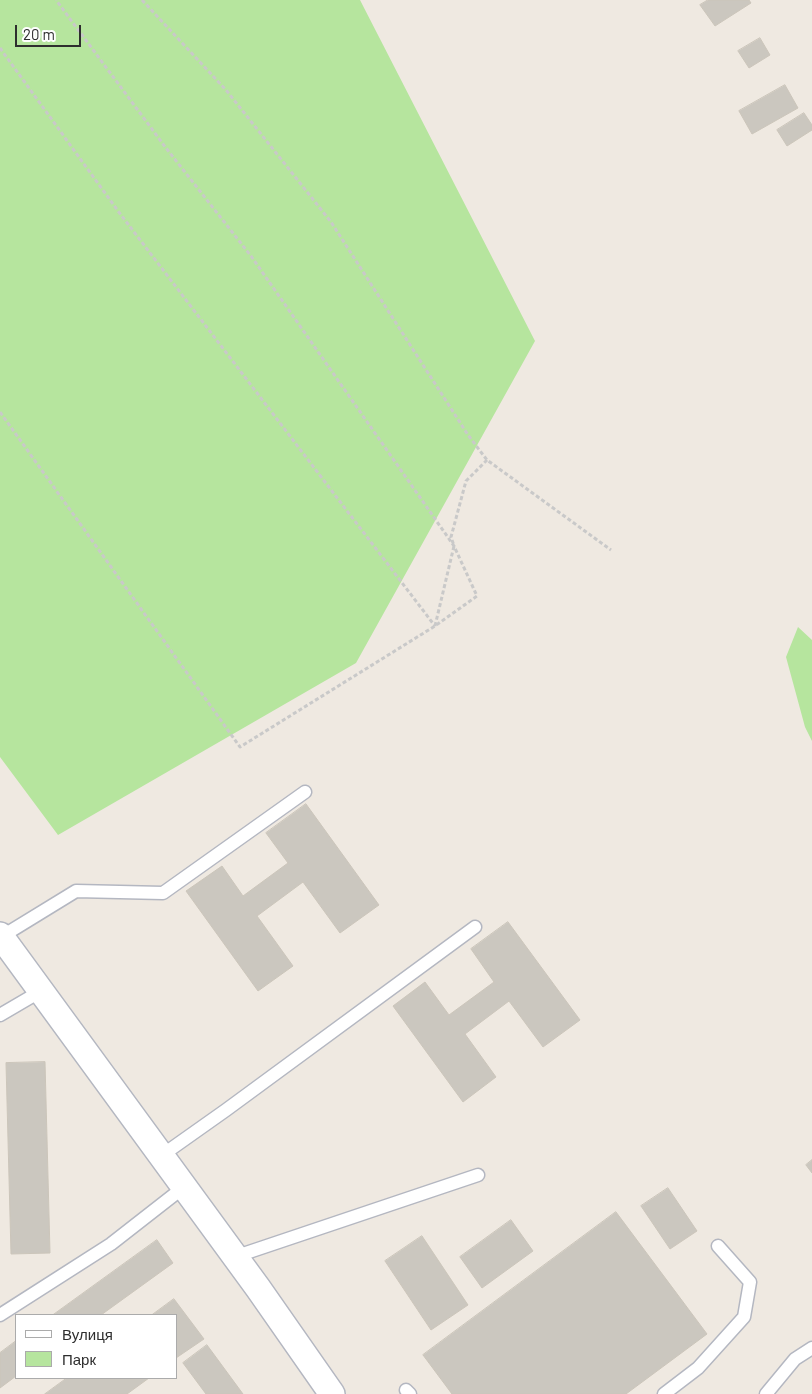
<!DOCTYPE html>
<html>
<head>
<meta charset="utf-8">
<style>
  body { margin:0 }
  #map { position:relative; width:812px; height:1394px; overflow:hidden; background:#efe9e1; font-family:Barlow,sans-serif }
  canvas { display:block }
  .legend { position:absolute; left:15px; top:1314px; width:162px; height:65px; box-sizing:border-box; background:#fff; border:1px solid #ababab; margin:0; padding:6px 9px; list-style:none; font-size:15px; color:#2e2e2e }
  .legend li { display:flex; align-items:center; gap:10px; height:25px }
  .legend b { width:25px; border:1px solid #ababab }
  .scale { position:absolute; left:15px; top:25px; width:66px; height:22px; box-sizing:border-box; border:2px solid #2e2e2e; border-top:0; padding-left:6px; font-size:15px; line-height:18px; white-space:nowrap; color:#2e2e2e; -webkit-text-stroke:4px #fff; paint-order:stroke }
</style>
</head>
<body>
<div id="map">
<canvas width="812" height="1394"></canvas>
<ul class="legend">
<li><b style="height:6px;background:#fff"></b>Вулиця</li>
<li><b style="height:14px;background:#b6e59e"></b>Парк</li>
</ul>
<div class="scale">20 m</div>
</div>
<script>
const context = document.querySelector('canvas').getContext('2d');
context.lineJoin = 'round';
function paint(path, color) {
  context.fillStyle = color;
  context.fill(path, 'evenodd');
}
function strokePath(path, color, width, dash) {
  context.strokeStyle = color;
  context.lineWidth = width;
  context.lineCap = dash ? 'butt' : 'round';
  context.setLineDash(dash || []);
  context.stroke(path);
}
const green = new Path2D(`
  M 0,0 L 360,0 L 535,341 L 356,663 L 58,835 L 0,757 Z
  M 798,627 L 812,640 L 812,741 L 805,727 L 786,657 Z`);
const building = new Path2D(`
  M 708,0 L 749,0 L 751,3 L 715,26 L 700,5 Z
  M 760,38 L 770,55 L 749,68 L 738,51 Z
  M 785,85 L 798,108 L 752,134 L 739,111 Z
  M 804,113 L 812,125 L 812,130 L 787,146 L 777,130 Z
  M 306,804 L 379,905 L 340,933 L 303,882 L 257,916 L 293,966 L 258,991 L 186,891 L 222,866 L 243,896 L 288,863 L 266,833 Z
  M 508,922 L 580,1020 L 543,1047 L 509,1001 L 465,1034 L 496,1077 L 463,1102 L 393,1006 L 425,982 L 449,1015 L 494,982 L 471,949 Z
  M 45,1062 L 50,1253 L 11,1254 L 6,1063 Z
  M 812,1160 L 812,1173 L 806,1165 Z
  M 668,1188 L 697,1231 L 670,1249 L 641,1206 Z
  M 616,1212 L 707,1334 L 626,1394 L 452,1394 L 423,1355 Z
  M 511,1220 L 533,1251 L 482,1288 L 460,1257 Z
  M 422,1236 L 468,1305 L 431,1330 L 385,1261 Z
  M 157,1240 L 173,1263 L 101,1315 L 53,1315 Z
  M 174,1299 L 204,1339 L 176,1358 L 176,1315 L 152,1315 Z
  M 16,1341 L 16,1376 L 0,1388 L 0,1353 Z
  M 207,1345 L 243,1394 L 206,1394 L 183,1363 Z
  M 67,1378 L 149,1378 L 127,1394 L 45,1394 Z`);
const path = new Path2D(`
  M 142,0 L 226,90 L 331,222 L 468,435 L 487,460 L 611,550
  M 0,48 L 118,211 L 435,626
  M 0,412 L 240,747 L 435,626 L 477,596 L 454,546 L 251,256 L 166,148 L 56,0
  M 435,626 L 454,546 L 451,537 L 466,481 L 487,460`);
const lane = new Path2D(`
  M 1,937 L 76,891 L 163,893 L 305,792
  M 0,1015 L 41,991
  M 161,1156 L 226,1110 L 475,927
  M 234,1257 L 478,1175
  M 0,1315 L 111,1244 L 184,1187
  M 406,1390 L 410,1394
  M 664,1394 L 698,1368 L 744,1317 L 750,1282 L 718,1246
  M 766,1394 L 795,1359 L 812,1348`);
const street = new Path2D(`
  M 0,935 L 258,1288 L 332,1394`);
paint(green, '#b6e59e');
paint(building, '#cbc7bf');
strokePath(building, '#cbc5ba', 1);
strokePath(lane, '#b4b7c1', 15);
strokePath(street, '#b4b7c1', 28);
strokePath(path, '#c9c9c9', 3, [4, 2.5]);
strokePath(lane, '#fff', 12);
strokePath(street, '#fff', 25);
</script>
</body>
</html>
